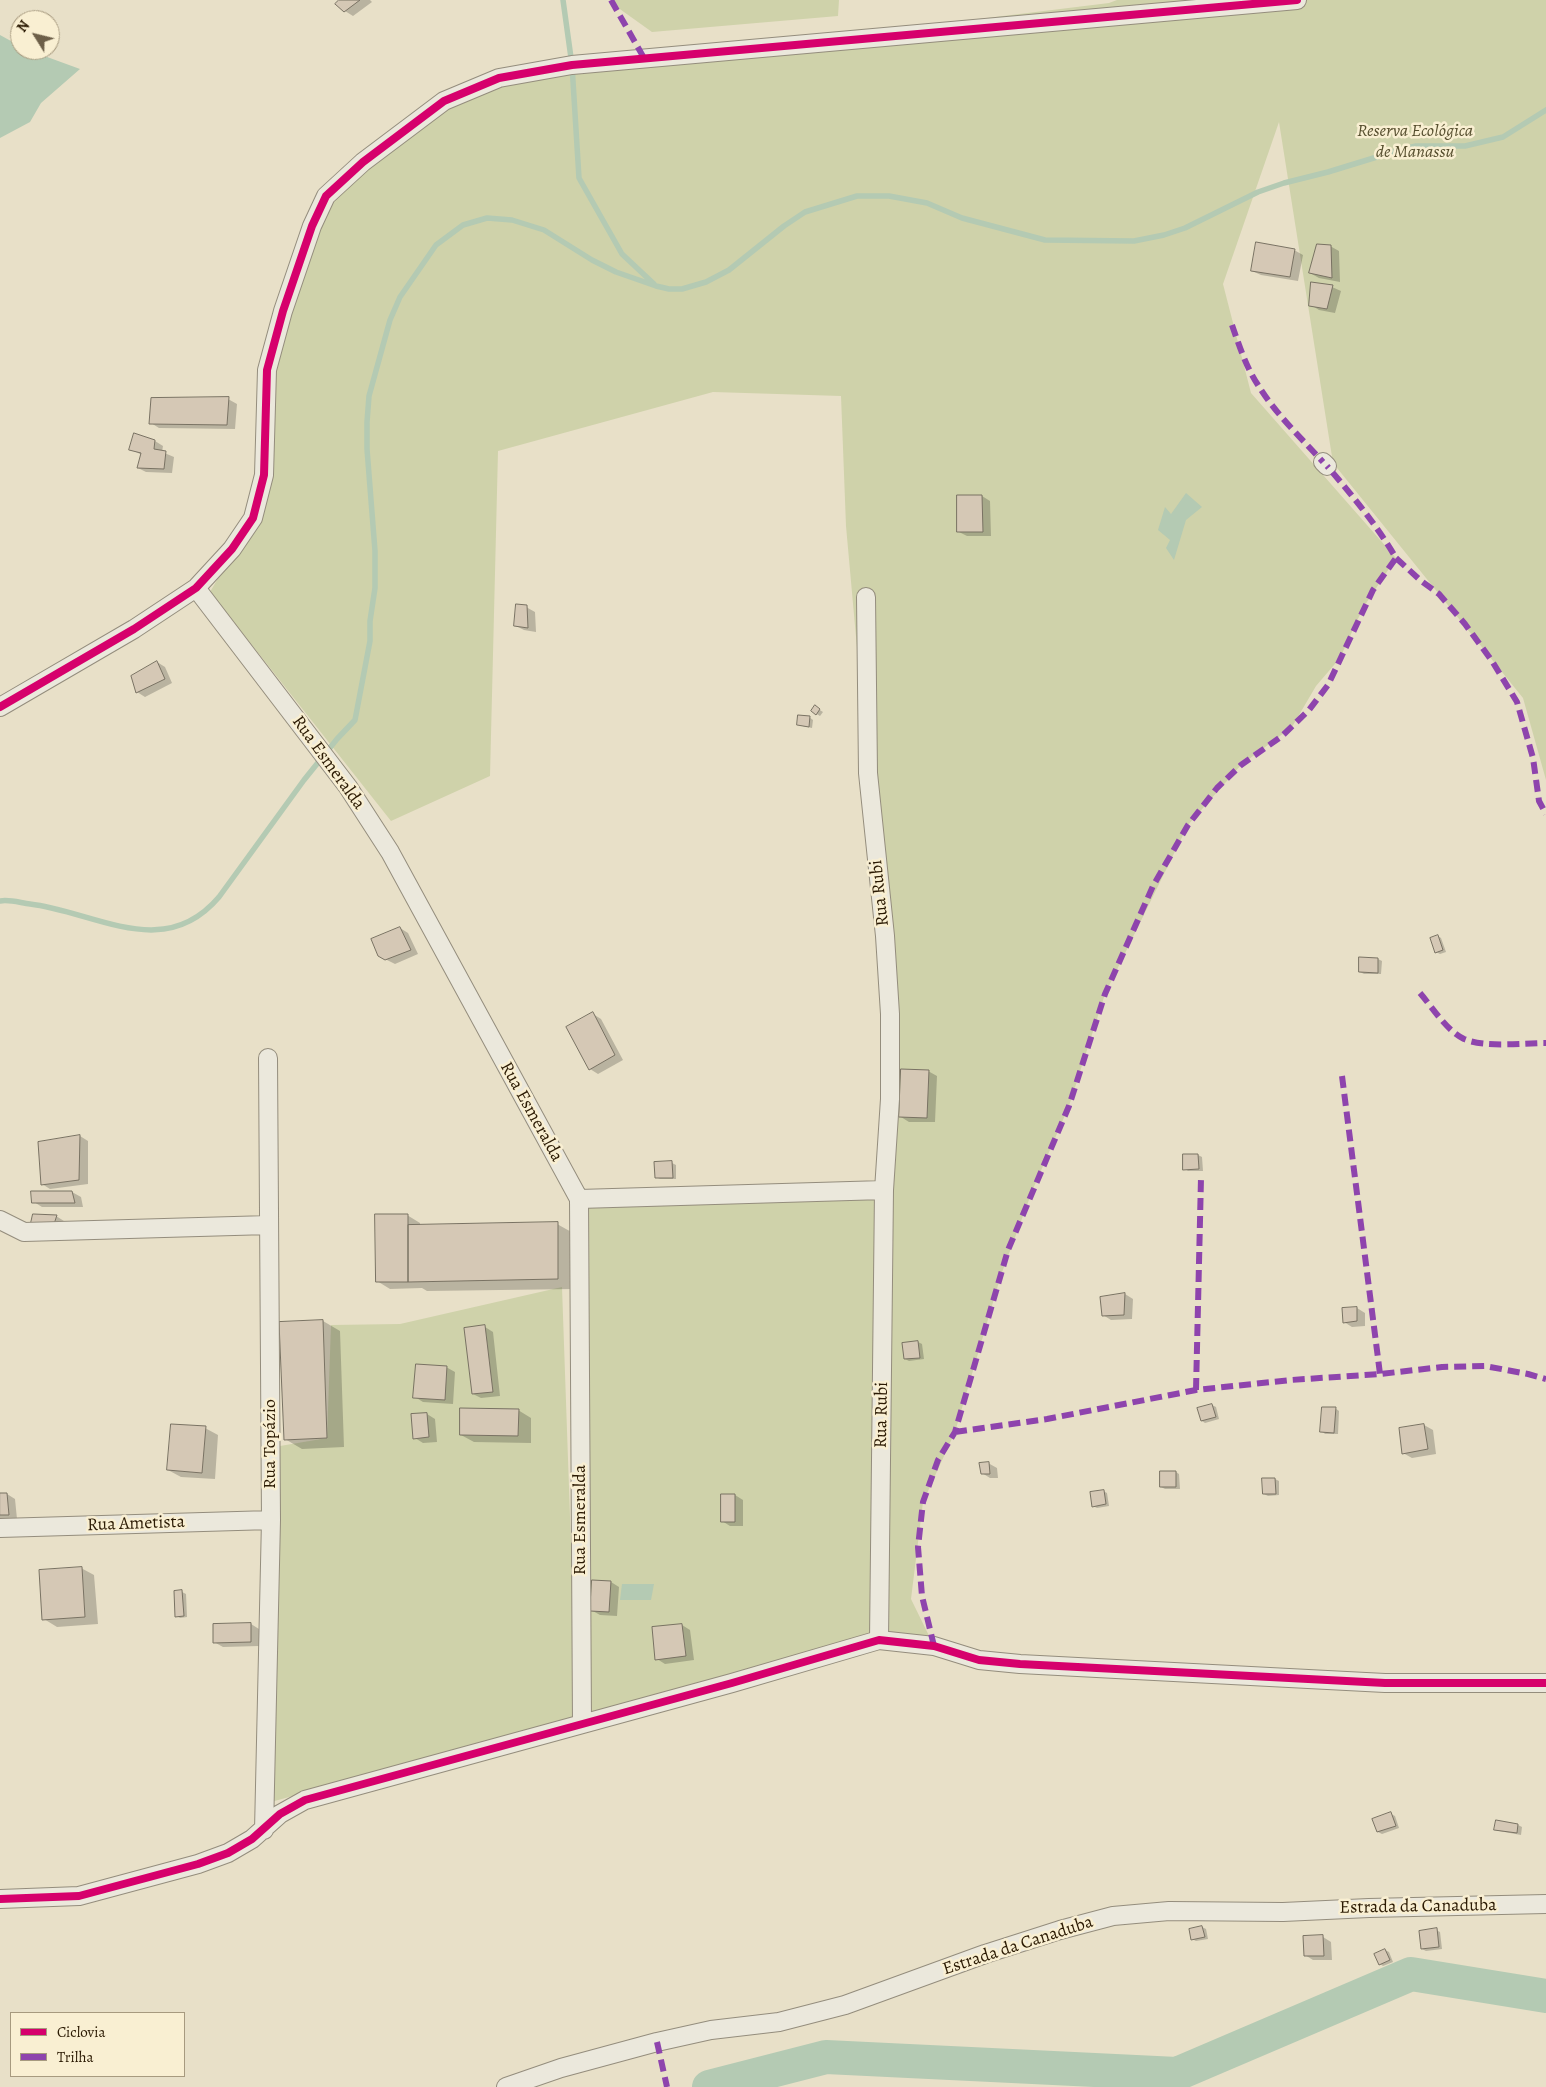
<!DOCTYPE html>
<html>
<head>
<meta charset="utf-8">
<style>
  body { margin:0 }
  #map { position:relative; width:1546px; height:2087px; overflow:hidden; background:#e8e0c8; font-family:Alegreya,serif }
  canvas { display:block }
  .legend { position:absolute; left:10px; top:2012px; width:175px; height:65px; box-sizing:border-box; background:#f9efd2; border:1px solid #a79a7f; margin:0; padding:6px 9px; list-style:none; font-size:15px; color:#2b1a03 }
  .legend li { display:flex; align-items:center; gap:10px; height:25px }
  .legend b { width:25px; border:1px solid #a79a7f }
  .north { position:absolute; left:10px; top:10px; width:50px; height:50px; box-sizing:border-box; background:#f9efd2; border:1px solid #a79a7f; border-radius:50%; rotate:306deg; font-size:14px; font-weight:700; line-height:20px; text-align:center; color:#2b1a03 }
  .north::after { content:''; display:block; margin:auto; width:18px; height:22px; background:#6d5f48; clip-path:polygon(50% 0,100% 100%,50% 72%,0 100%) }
</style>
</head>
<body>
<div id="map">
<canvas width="1546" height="2087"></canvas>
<ul class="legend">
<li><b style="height:6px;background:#d6006c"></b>Ciclovia</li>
<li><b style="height:6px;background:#8e44ad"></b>Trilha</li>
</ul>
<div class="north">N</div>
</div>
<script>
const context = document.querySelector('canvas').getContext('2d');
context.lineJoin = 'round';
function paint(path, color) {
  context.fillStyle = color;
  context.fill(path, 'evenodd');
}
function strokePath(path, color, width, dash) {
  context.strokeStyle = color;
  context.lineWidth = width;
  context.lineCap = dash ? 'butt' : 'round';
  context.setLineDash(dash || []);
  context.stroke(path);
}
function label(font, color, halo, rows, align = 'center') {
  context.font = font + ' Alegreya,serif';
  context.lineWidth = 5;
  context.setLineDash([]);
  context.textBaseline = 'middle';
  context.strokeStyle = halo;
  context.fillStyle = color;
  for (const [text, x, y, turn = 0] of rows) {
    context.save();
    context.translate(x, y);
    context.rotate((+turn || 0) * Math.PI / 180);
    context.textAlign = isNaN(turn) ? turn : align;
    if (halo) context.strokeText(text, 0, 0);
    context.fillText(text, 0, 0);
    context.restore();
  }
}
const green = new Path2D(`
  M 613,0 L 839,0 L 838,16 L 652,32 L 617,7 Z
  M 1117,0 L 1546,0 L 1546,780 L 1523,698 L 1333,463 L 1279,122 L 1223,284 L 1251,393 L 1396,558 L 1363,608 L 1340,658 L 1316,686 L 1292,727 L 1241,765 L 1188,825 L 1105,994 L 1069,1106 L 1033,1189 L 1001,1275 L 955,1432 L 923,1502 L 911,1599 L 934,1646 L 879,1640 L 582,1724 L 587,1207 L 884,1190 L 890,1014 L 846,526 L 841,396 L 713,392 L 498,451 L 490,776 L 391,821 L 210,592 L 253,518 L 267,370 L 326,196 L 444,101 L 499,78 L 1109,3 Z
  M 562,1287 L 577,1717 L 271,1802 L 280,1446 L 327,1438 L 331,1325 L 400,1324 Z`);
const water = new Path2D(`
  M 0,35 L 20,46 L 20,50 L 28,50 L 80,69 L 41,103 L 30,122 L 0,138 Z
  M 1186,493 L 1202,507 L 1186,520 L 1174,560 L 1166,548 L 1170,540 L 1158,530 L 1165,507 L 1171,514 Z
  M 622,1584 L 654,1584 L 651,1600 L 620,1600 Z`);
const shadow = new Path2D(`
  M 341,0 L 370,0 L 372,2 L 353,16 L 345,11 Z
  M 1330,246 L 1339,251 L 1340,282 L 1319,278 L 1310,273 Z
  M 1294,250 L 1303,255 L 1298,281 L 1261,275 L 1252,271 Z
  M 1332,287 L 1341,291 L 1335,313 L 1319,310 L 1311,305 Z
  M 228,399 L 237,404 L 235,429 L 159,428 L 151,423 Z
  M 155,441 L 163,446 L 162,452 L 174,457 L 172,473 L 146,472 L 138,468 L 142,455 L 130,449 Z
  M 982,496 L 990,501 L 991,536 L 967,536 L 959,532 Z
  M 526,607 L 535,612 L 536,632 L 524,630 L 516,626 Z
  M 157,662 L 165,667 L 172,683 L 145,697 L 137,692 Z
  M 815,707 L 823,712 L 820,716 L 812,711 Z
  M 809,717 L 813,720 L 812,728 L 798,725 Z
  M 400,928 L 408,933 L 418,954 L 395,964 L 379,956 Z
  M 1438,936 L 1441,938 L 1446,952 L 1440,954 L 1436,952 Z
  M 1361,958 L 1378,959 L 1382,961 L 1381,974 L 1364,974 L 1360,972 Z
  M 593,1014 L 601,1019 L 623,1060 L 598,1074 L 590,1069 Z
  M 928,1071 L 937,1076 L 935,1122 L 909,1122 L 901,1117 Z
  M 80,1136 L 88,1141 L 88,1184 L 50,1189 L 42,1184 Z
  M 1184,1155 L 1198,1155 L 1202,1157 L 1203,1171 L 1188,1171 L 1185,1169 Z
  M 672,1163 L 676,1165 L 676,1179 L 660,1179 L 656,1177 Z
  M 72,1192 L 81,1197 L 83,1207 L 42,1207 L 34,1202 Z
  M 407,1215 L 420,1223 L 420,1226 L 557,1224 L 575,1234 L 575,1289 L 427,1291 L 422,1288 L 390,1289 L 377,1281 Z
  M 56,1216 L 64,1221 L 62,1231 L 41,1227 Z
  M 1125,1294 L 1133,1299 L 1132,1319 L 1111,1320 L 1103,1315 Z
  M 1357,1308 L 1365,1313 L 1365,1326 L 1352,1327 L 1344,1322 Z
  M 323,1321 L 340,1331 L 344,1447 L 302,1449 L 285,1439 Z
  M 485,1327 L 493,1332 L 500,1396 L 481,1398 L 473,1394 Z
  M 918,1342 L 922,1344 L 924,1359 L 909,1361 L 905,1359 L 904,1344 Z
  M 446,1367 L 455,1372 L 453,1404 L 423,1402 L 415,1397 Z
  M 1212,1405 L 1216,1407 L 1219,1419 L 1205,1423 L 1202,1421 Z
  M 1335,1408 L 1339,1411 L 1338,1434 L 1325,1434 L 1322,1431 Z
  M 518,1410 L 531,1418 L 531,1443 L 474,1442 L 461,1435 Z
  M 427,1414 L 435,1419 L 437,1442 L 423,1443 L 415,1438 Z
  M 1424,1425 L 1433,1430 L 1436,1454 L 1412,1458 L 1403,1453 Z
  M 205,1428 L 218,1435 L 215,1479 L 181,1477 L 168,1470 Z
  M 988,1463 L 997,1468 L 998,1478 L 990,1478 L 982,1473 Z
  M 1176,1472 L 1179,1474 L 1180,1489 L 1165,1489 L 1161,1487 Z
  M 1275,1479 L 1279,1481 L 1279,1495 L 1268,1496 L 1264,1494 Z
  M 1103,1491 L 1107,1493 L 1109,1506 L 1097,1508 L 1093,1506 Z
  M 0,1494 L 7,1494 L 15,1499 L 17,1519 L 0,1519 Z
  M 735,1495 L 743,1500 L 743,1526 L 730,1526 L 722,1521 Z
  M 81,1568 L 94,1575 L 98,1624 L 57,1627 L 44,1619 Z
  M 611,1582 L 619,1587 L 617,1616 L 600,1615 L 591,1610 Z
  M 182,1592 L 186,1594 L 187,1617 L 180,1618 L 177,1616 Z
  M 251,1624 L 259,1629 L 259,1646 L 223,1647 L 214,1642 Z
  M 682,1625 L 690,1630 L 694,1660 L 665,1664 L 657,1659 Z
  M 1391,1814 L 1395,1816 L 1399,1828 L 1382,1834 L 1378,1832 Z
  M 1497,1822 L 1518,1825 L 1522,1827 L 1521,1835 L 1499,1831 L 1496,1829 Z
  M 1202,1927 L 1206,1929 L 1208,1939 L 1196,1941 L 1192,1939 Z
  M 1436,1930 L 1440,1932 L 1442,1949 L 1426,1951 L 1422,1949 Z
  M 1323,1937 L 1331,1942 L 1332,1960 L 1313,1960 L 1305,1955 Z
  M 1385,1950 L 1389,1952 L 1393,1962 L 1383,1966 L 1380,1964 Z`);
const stream = new Path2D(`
  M 563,0 L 572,65 L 579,178 L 622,254 L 654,284
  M 0,901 C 9,899 21,903 30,904 C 96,912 164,962 219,897 L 304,780 L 337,739 L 355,720 L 370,641 L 370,621 L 375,588 L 375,551 L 367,449 L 367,422 L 369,396 L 390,320 L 400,297 L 436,245 L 463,225 L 487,218 L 512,220 L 544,230 L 592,260 L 616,272 L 656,286 L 669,289 L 682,289 L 706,282 L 729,270 L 784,226 L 805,212 L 857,196 L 889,196 L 927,203 L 962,218 L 1045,240 L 1134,241 L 1164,235 L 1185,228 L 1258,192 L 1284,183 L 1328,172 L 1403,149 L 1416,146 L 1465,146 L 1503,137 L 1546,110`);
const river = new Path2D(`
  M 709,2087 L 826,2057 L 1177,2074 L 1411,1974 L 1546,1996`);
const building = new Path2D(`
  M 339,0 L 360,0 L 344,12 L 335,4 Z
  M 1256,242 L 1295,249 L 1290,277 L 1251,271 Z
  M 1317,244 L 1331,245 L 1332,278 L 1309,273 Z
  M 1311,282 L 1333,285 L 1327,309 L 1309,306 Z
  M 229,397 L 227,425 L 149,424 L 151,398 Z
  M 134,433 L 155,440 L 154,449 L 166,451 L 164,469 L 137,468 L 141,453 L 129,450 Z
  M 957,495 L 982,495 L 983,532 L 957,532 Z
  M 516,604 L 527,605 L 528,628 L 514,626 Z
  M 157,661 L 165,679 L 136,693 L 131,676 Z
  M 815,705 L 820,709 L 816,715 L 811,711 Z
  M 798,715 L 810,716 L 809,727 L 797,725 Z
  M 400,927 L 411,950 L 385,960 L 378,956 L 371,939 Z
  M 1438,935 L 1443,950 L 1435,953 L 1430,938 Z
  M 1359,957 L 1378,958 L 1378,973 L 1359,972 Z
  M 593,1012 L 615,1055 L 589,1070 L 566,1027 Z
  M 901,1069 L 929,1070 L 927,1118 L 899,1117 Z
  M 80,1135 L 79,1180 L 41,1185 L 38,1142 Z
  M 1183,1154 L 1198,1154 L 1199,1169 L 1183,1170 Z
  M 672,1161 L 673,1178 L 655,1178 L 654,1162 Z
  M 31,1191 L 72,1191 L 75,1203 L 32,1203 Z
  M 33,1214 L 57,1215 L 53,1227 L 31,1223 Z
  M 375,1214 L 408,1214 L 408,1282 L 376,1282 Z
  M 558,1222 L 558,1279 L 408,1282 L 408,1225 Z
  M 1125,1293 L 1124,1315 L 1102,1316 L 1100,1297 Z
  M 1357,1307 L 1357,1321 L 1343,1323 L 1342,1308 Z
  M 323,1320 L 327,1438 L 284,1440 L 279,1322 Z
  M 485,1325 L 493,1392 L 472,1394 L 464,1328 Z
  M 918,1341 L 920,1358 L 904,1359 L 902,1343 Z
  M 416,1364 L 447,1366 L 445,1400 L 413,1398 Z
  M 1212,1404 L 1216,1417 L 1201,1421 L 1197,1408 Z
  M 1322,1407 L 1336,1407 L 1334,1433 L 1320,1432 Z
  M 460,1408 L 519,1409 L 518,1436 L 460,1435 Z
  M 427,1413 L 429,1437 L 413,1439 L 411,1414 Z
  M 171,1424 L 206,1426 L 202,1473 L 167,1470 Z
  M 1424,1424 L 1428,1449 L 1402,1454 L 1399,1428 Z
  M 989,1462 L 990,1474 L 981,1474 L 979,1463 Z
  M 1160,1471 L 1176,1471 L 1176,1487 L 1160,1487 Z
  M 1262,1478 L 1275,1478 L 1276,1494 L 1263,1494 Z
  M 1104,1490 L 1106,1504 L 1092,1507 L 1090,1492 Z
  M 0,1493 L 7,1493 L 9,1515 L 0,1515 Z
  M 721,1494 L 735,1494 L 735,1522 L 721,1522 Z
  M 82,1567 L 85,1617 L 42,1620 L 39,1570 Z
  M 592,1580 L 611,1581 L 609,1612 L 590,1611 Z
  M 182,1590 L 184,1616 L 175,1617 L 174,1591 Z
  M 251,1623 L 251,1642 L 213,1643 L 213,1624 Z
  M 682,1624 L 686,1656 L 655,1660 L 652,1627 Z
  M 1391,1812 L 1396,1826 L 1377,1832 L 1372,1819 Z
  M 1496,1820 L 1518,1824 L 1517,1833 L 1494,1830 Z
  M 1202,1926 L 1205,1937 L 1191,1940 L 1189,1929 Z
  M 1437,1928 L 1439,1947 L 1421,1949 L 1419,1931 Z
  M 1323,1935 L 1324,1956 L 1304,1956 L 1303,1936 Z
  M 1385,1949 L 1390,1960 L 1379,1965 L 1374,1954 Z`);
const minor = new Path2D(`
  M 1323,462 L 1327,466
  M 196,588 L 348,787 L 390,852 L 579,1199 L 582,1724
  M 866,597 L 868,773 L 885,936 L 890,1014 L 890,1099 L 884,1190 L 879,1640
  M 0,707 L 134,629 L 196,588 L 232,549 L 253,518 L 264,475 L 267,370 L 283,311 L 312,226 L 326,196 L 363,162 L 444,101 L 499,78 L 572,65 L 1297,0
  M 579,1199 L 884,1190
  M 0,1220 L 24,1232 L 269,1225
  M 0,1528 L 271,1520
  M 264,1830 L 271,1520 L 268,1058
  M 0,1899 L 79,1896 L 198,1864 L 228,1853 L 252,1839 L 280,1814 L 305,1800 L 732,1683 L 879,1640 L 934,1646 L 979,1660 L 1020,1664 L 1385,1683 L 1546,1683
  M 506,2087 L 561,2068 L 657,2042 L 711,2030 L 779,2022 L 845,2005 L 985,1954 L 1060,1930 L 1113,1916 L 1169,1911 L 1283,1912 L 1369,1908 L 1546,1904`);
const quiet = new Path2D(`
  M 611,0 L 644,58
  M 1232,325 C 1239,345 1246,367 1258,385 C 1275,413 1301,438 1323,462
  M 1396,558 L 1420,580 L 1439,594 L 1465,624 L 1492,661 L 1517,702 L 1533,758 L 1539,801 L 1546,814
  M 1420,993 C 1433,1008 1446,1030 1464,1039 C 1485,1048 1522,1043 1546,1043
  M 1342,1076 L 1380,1374
  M 1196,1390 L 1201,1178
  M 955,1432 L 1047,1419 L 1196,1390 L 1291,1380 L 1380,1374 L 1442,1367 L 1485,1366 L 1528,1374 L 1546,1379
  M 934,1646 L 922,1596 L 918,1547 L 923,1502 L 938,1460 L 955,1432 L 1008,1250 L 1069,1106 L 1105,994 L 1153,886 L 1188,825 L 1217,788 L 1241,765 L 1282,736 L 1309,710 L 1328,685 L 1373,590 L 1396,558 C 1376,524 1352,495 1327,466
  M 657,2042 L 667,2087`);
const cycleway = new Path2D(`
  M 0,707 L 134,629 L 196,588 L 232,549 L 253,518 L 264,475 L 267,370 L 283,311 L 312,226 L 326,196 L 363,162 L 444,101 L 499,78 L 572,65 L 1297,0
  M 0,1899 L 79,1896 L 198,1864 L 228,1853 L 252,1839 L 280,1814 L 305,1800 L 732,1683 L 879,1640 L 934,1646 L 979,1660 L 1020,1664 L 1385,1683 L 1546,1683`);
const parkNames = [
  ["Reserva Ecológica",1415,132],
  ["de Manassu",1415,153]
];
const streetNames = [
  ["Rua Esmeralda",328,763,54],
  ["Rua Rubi",880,893,-96],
  ["Rua Esmeralda",531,1112,61],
  ["Rua Rubi",882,1415,-89],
  ["Rua Topázio",271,1444,-90],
  ["Rua Esmeralda",581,1520,-90],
  ["Rua Ametista",136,1524,-2],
  ["Estrada da Canaduba",1418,1907,-1],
  ["Estrada da Canaduba",1018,1946,-18]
];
paint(green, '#cfd2aa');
paint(water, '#b4cab3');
paint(shadow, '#0003');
strokePath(stream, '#b4cab3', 5.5);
strokePath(river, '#b4cab3', 34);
paint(building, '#d5c8b5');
strokePath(building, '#797263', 1);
strokePath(minor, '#948d7d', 20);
strokePath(minor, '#ebe8dc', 18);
strokePath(quiet, '#8e44ad', 6, [12, 6]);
strokePath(cycleway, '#d6006c', 8);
label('italic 18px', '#564e2e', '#f9efd2', parkNames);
label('18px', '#2b1a03', '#f9efd2', streetNames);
</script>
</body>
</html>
